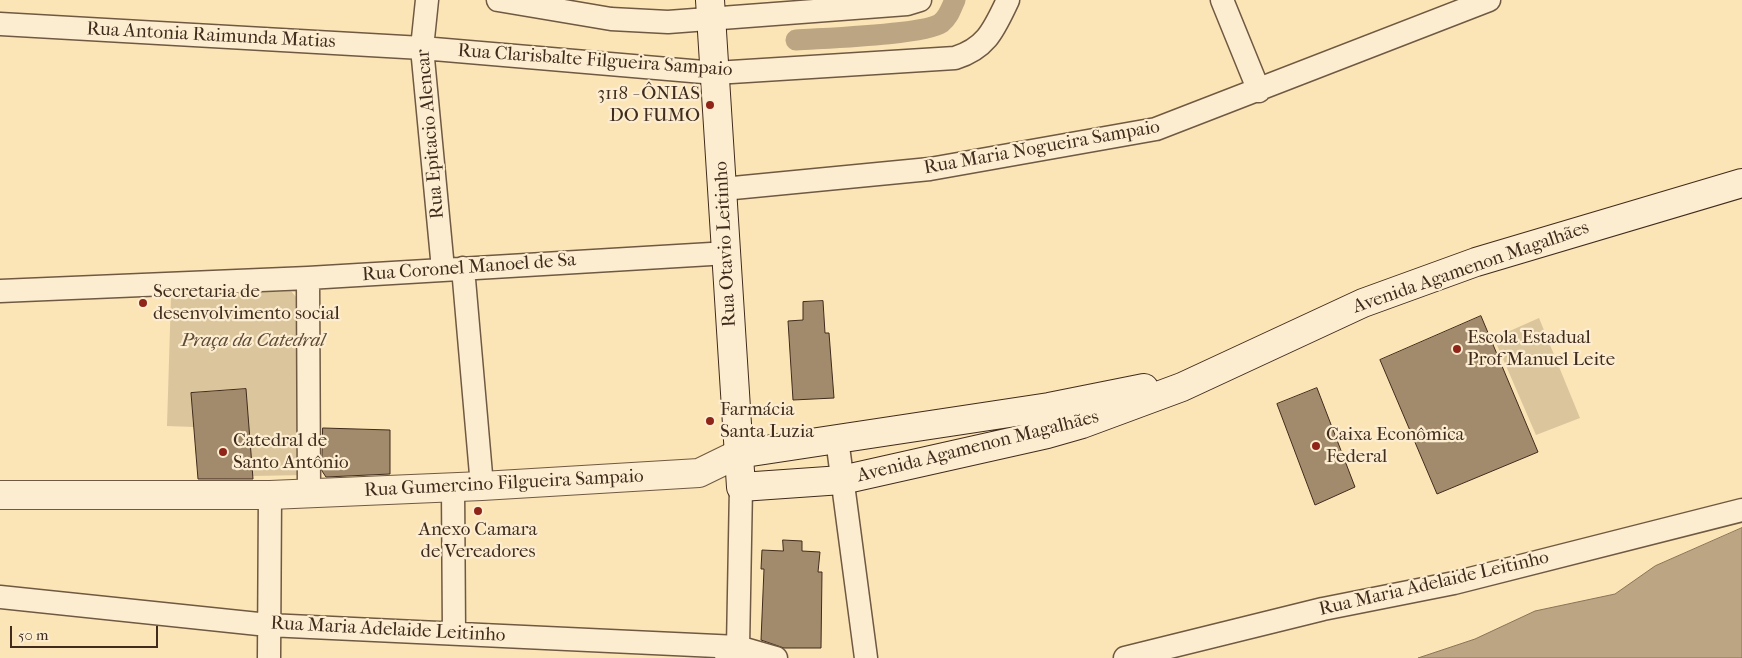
<!DOCTYPE html>
<html>
<head>
<meta charset="utf-8">
<style>
  body { margin:0 }
  #map { position:relative; width:1742px; height:658px; overflow:hidden; background:#fbe4b6; font-family:"IM FELL French Canon",serif }
  canvas { display:block }
  .scale { position:absolute; left:10px; top:626px; width:148px; height:22px; box-sizing:border-box; border:2px solid #402b1c; border-top:0; padding-left:6px; font-size:15px; line-height:18px; white-space:nowrap; color:#402b1c; -webkit-text-stroke:4px #fcedd0; paint-order:stroke }
</style>
</head>
<body>
<div id="map">
<canvas width="1742" height="658"></canvas>
<div class="scale">50 m</div>
</div>
<script>
const context = document.querySelector('canvas').getContext('2d');
context.lineJoin = 'round';
function paint(path, color) {
  context.fillStyle = color;
  context.fill(path, 'evenodd');
}
function strokePath(path, color, width, dash) {
  context.strokeStyle = color;
  context.lineWidth = width;
  context.lineCap = dash ? 'butt' : 'round';
  context.setLineDash(dash || []);
  context.stroke(path);
}
function label(font, color, halo, rows, align = 'center') {
  context.font = font + ' "IM FELL French Canon",serif';
  context.lineWidth = 4.5;
  context.setLineDash([]);
  context.textBaseline = 'middle';
  context.strokeStyle = halo;
  context.fillStyle = color;
  for (const [text, x, y, turn = 0] of rows) {
    context.save();
    context.translate(x, y);
    context.rotate((+turn || 0) * Math.PI / 180);
    context.textAlign = isNaN(turn) ? turn : align;
    if (halo) context.strokeText(text, 0, 0);
    context.fillText(text, 0, 0);
    context.restore();
  }
}
const green = new Path2D(`
  M 291,291 L 301,303 L 306,475 L 252,476 L 245,389 L 191,393 L 194,427 L 167,426 L 171,296 Z
  M 1539,318 L 1580,418 L 1536,435 L 1494,338 Z`);
const water = new Path2D(`
  M 1742,528 L 1742,658 L 1418,658 L 1475,639 L 1535,611 L 1615,594 L 1655,566 Z`);
const canal = new Path2D(`
  M 796,40 C 823,38 924,35 941,23 C 949,17 951,8 955,0`);
const building = new Path2D(`
  M 823,301 L 825,333 L 829,333 L 834,398 L 793,400 L 788,321 L 803,320 L 803,302 Z
  M 1481,316 L 1538,452 L 1437,494 L 1380,360 Z
  M 1317,388 L 1355,487 L 1315,505 L 1277,404 Z
  M 246,389 L 253,479 L 198,479 L 191,393 Z
  M 323,428 L 390,430 L 390,474 L 326,477 L 322,471 Z
  M 783,540 L 802,541 L 802,551 L 820,552 L 818,572 L 822,572 L 821,648 L 784,648 L 761,640 L 764,569 L 761,569 L 762,550 L 783,551 Z`);
const minor = new Path2D(`
  M 427,0 L 422,48 L 443,269
  M 498,0 L 611,19 L 668,22 L 907,4 L 920,0
  M 1222,0 L 1259,91
  M 0,24 L 422,48 L 715,73 L 955,58 C 987,48 994,29 1008,0
  M 723,189 L 930,169 L 1156,129 L 1489,0
  M 463,268 L 482,486
  M 308,278 L 309,493
  M 0,291 L 308,278 L 728,253
  M 837,439 L 866,658
  M 453,488 L 454,633
  M 0,597 L 268,625 L 738,647 L 776,658
  M 726,655 L 738,647 L 741,487
  M 269,658 L 270,495
  M 1125,658 L 1323,609 L 1454,583 L 1742,510`);
const tertiary = new Path2D(`
  M 0,495 L 270,495 L 482,486 L 699,473 L 738,454`);
const secondary = new Path2D(`
  M 710,0 L 741,487 L 842,480 L 1047,434 L 1082,424 L 1182,387 L 1363,303 L 1476,262 L 1742,183
  M 738,454 L 1049,407 L 1144,388`);
const markers = [
  [710,105,5,"#8f2418"],
  [143,303,5,"#8f2418"],
  [1457,349,5,"#8f2418"],
  [710,421,5,"#8f2418"],
  [1316,446,5,"#8f2418"],
  [223,452,5,"#8f2418"],
  [478,511,5,"#8f2418"]
];
const streetNames = [
  ["Rua Antonia Raimunda Matias",211,36,3],
  ["Rua Clarisbalte Filgueira Sampaio",595,61,4],
  ["Rua Epitacio Alencar",431,134,-95],
  ["Rua Maria Nogueira Sampaio",1042,148,-10],
  ["Rua Otavio Leitinho",726,244,-93],
  ["Rua Coronel Manoel de Sa",469,268,-4],
  ["Avenida Agamenon Magalhães",1471,268,-19],
  ["Avenida Agamenon Magalhães",978,447,-14],
  ["Rua Gumercino Filgueira Sampaio",504,484,-3],
  ["Rua Maria Adelaide Leitinho",1434,584,-13],
  ["Rua Maria Adelaide Leitinho",388,630,3]
];
const poiNames = [
  ["3118 - ÔNIAS",700,94,"right"],
  ["DO FUMO",700,116,"right"],
  ["Secretaria de",153,292],
  ["desenvolvimento social",153,314],
  ["Escola Estadual",1467,338],
  ["Prof Manuel Leite",1467,360],
  ["Farmácia",720,410],
  ["Santa Luzia",720,432],
  ["Caixa Econômica",1326,435],
  ["Federal",1326,457],
  ["Catedral de",233,441],
  ["Santo Antônio",233,463],
  ["Anexo Camara",478,530,"center"],
  ["de Vereadores",478,552,"center"]
];
const parkNames = [
  ["Praça da Catedral",253,341]
];
paint(green, '#dbc59c');
paint(water, '#bba582');
strokePath(water, '#8a7459', 1);
strokePath(canal, '#bba582', 21);
paint(building, '#a18b6c');
strokePath(building, '#402b1c', 1);
strokePath(minor, '#6f5942', 25);
strokePath(tertiary, '#6f5942', 30);
strokePath(secondary, '#402b1c', 30);
strokePath(minor, '#fcedd0', 22);
strokePath(tertiary, '#fcedd0', 28);
strokePath(secondary, '#fcedd0', 28);
for (const [x, y, r, color] of markers) {
  const dot = new Path2D();
  dot.arc(x, y, r, 0, 2 * Math.PI);
  context.fillStyle = color;
  context.fill(dot);
  strokePath(dot, '#fcedd0', 2);
}
label('19px', '#402b1c', '#fcedd0', streetNames);
label('19px', '#402b1c', '#fcedd0', poiNames, 'left');
label('italic 19px', '#5f4a36', '#fcedd0', parkNames);
</script>
</body>
</html>
